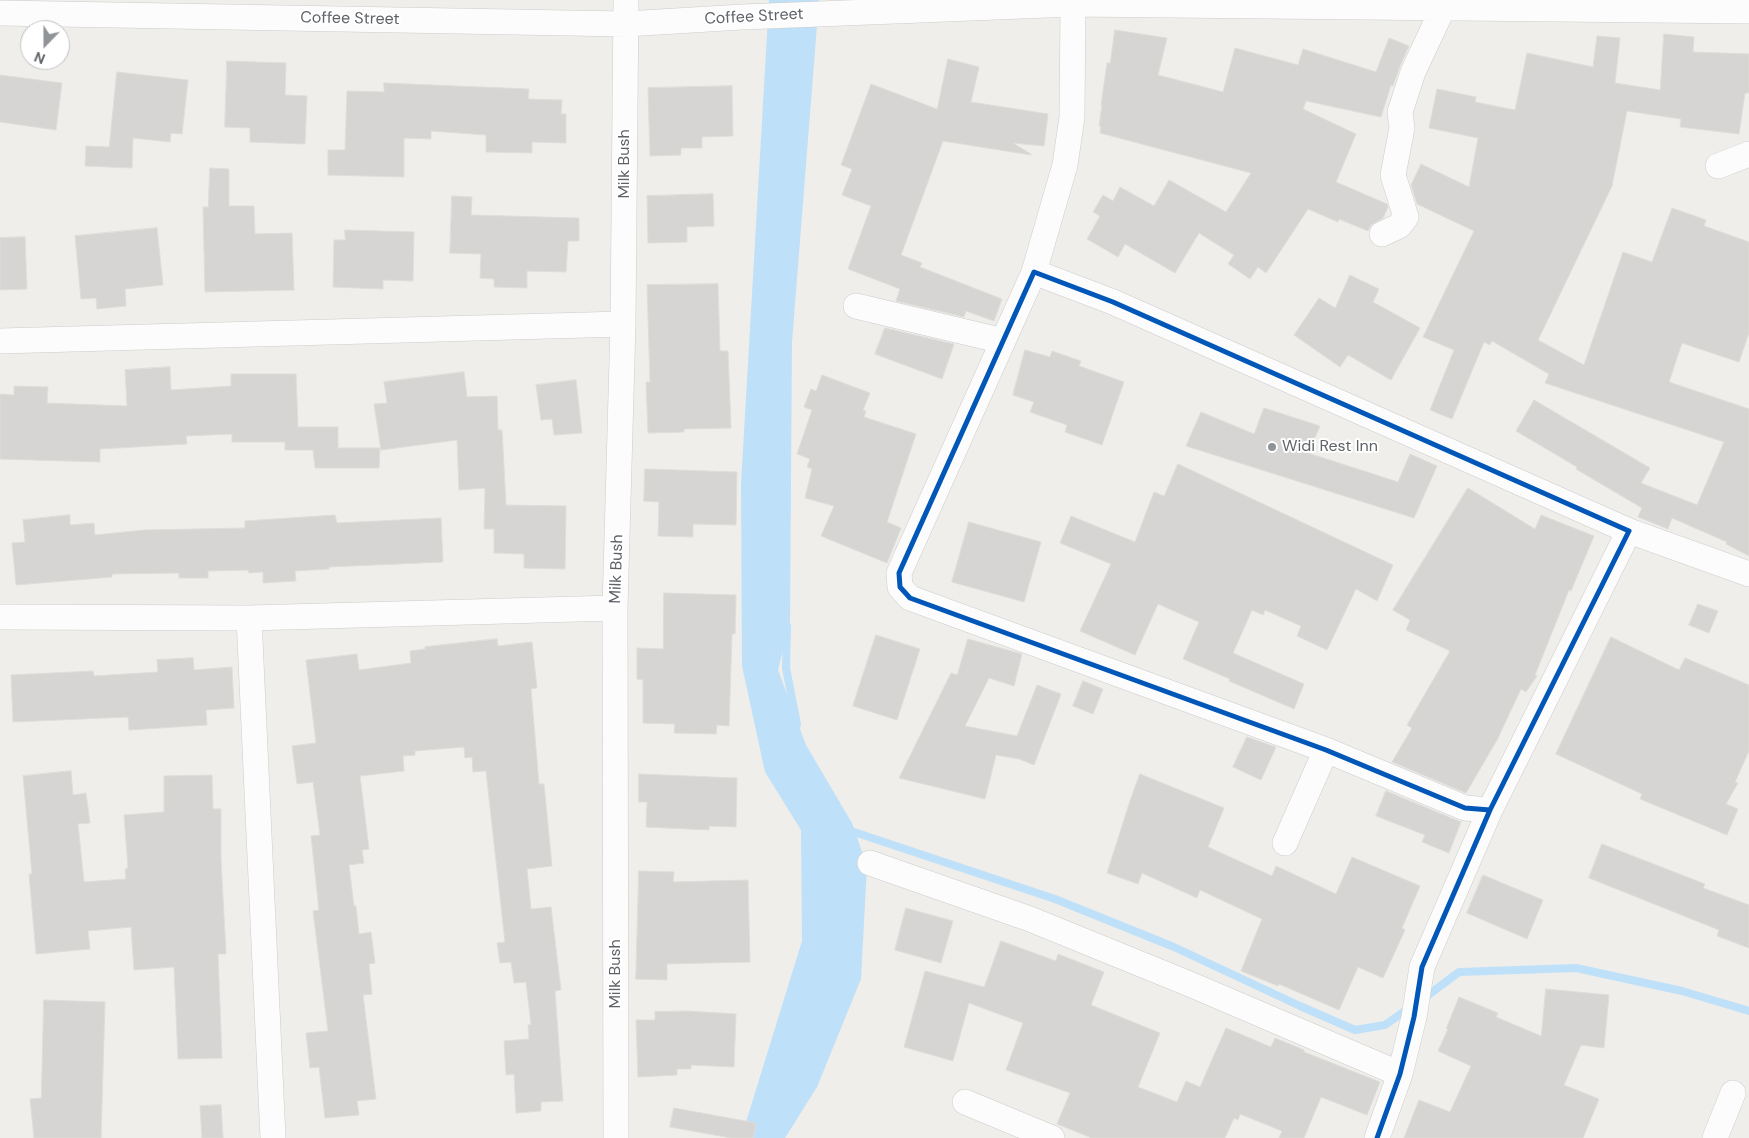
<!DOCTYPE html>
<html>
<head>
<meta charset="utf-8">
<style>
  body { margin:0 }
  #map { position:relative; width:1749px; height:1138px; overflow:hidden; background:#efeeea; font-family:"DM Sans",sans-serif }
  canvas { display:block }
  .north { position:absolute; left:20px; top:20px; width:50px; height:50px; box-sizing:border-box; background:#fff; border:1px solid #bfc1c3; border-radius:50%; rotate:202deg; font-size:14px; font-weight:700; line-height:20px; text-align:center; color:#5f6368 }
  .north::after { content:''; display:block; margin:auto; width:18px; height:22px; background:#919496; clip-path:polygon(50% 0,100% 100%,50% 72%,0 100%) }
</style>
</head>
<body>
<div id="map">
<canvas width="1749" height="1138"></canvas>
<div class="north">N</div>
</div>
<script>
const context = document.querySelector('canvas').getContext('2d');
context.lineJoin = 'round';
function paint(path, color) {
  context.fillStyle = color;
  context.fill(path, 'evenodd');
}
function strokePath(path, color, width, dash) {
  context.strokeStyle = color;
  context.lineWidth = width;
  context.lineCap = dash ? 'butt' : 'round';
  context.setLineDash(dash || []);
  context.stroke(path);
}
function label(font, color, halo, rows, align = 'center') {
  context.font = font + ' "DM Sans",sans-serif';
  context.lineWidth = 4;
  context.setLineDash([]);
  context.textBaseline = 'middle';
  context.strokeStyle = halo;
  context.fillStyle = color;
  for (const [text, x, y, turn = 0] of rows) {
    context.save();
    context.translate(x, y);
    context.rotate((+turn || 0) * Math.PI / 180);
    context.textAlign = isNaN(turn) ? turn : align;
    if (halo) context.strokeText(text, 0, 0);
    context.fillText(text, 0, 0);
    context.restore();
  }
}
const water = new Path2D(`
  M 769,0 L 819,0 L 792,342 L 790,621 L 778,670 L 806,745 L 852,823 L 867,866 L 861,979 L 817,1087 L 785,1138 L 741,1138 L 802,941 L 801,830 L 765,772 L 742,666 L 741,484 Z`);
const stream = new Path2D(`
  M 787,626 L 786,668 L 797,724
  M 845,829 L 1055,899 L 1174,947 L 1300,1006 L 1355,1030 L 1385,1025 L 1409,1008
  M 1423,999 L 1459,972 L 1576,968 L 1682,991 L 1749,1011`);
const building = new Path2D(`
  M 1115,30 L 1167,38 L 1158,75 L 1223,92 L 1235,48 L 1298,65 L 1303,49 L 1376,72 L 1389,38 L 1409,46 L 1400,66 L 1393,86 L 1391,85 L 1381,117 L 1306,101 L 1303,109 L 1356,134 L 1336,182 L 1387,204 L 1388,207 L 1383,218 L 1371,225 L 1368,231 L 1339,219 L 1338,222 L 1308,209 L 1266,273 L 1258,267 L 1250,279 L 1228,264 L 1234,255 L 1199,233 L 1175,273 L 1125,244 L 1118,257 L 1087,239 L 1100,216 L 1093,212 L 1103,195 L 1113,201 L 1120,187 L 1154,206 L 1169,180 L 1226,212 L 1251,173 L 1100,133 L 1101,126 L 1099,126 L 1102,105 L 1101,105 L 1107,63 L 1110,63 Z
  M 1664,34 L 1694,37 L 1693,52 L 1749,54 L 1749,93 L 1745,93 L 1739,134 L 1680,127 L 1681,119 L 1627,111 L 1612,186 L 1538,340 L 1584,365 L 1623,252 L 1652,262 L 1672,208 L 1706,220 L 1704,226 L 1749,242 L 1749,333 L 1739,362 L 1682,343 L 1669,382 L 1749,409 L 1749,556 L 1726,544 L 1727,542 L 1672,518 L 1668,529 L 1638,517 L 1642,508 L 1576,469 L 1577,467 L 1516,431 L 1534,400 L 1650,468 L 1641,483 L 1697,505 L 1724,442 L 1545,383 L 1549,374 L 1492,341 L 1490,345 L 1484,342 L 1452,419 L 1430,410 L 1454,350 L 1423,337 L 1474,231 L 1417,204 L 1411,185 L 1421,164 L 1469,187 L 1478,138 L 1429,128 L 1437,89 L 1476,97 L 1475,102 L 1515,110 L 1527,53 L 1593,67 L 1597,36 L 1620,38 L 1615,83 L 1660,90 Z
  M 948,59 L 979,67 L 971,102 L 1048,114 L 1044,146 L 1013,143 L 1031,154 L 1031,155 L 943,141 L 901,255 L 922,263 L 920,267 L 1002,299 L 994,321 L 966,311 L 964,317 L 896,301 L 900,289 L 848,269 L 871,206 L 842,195 L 852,169 L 841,165 L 871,84 L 937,109 Z
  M 227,61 L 286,63 L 285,95 L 307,96 L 305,144 L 250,142 L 250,128 L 225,127 Z
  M 117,72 L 188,80 L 182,134 L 171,133 L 170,142 L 133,138 L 132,168 L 85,166 L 86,146 L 109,147 Z
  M 0,75 L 62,83 L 56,130 L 0,122 Z
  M 384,83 L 529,89 L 528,99 L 562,100 L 561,114 L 566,114 L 566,143 L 532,142 L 532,153 L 486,152 L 486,135 L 431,131 L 431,139 L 404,138 L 404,177 L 328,175 L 328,150 L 345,150 L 347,91 L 384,92 Z
  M 732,86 L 733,136 L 702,137 L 702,148 L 681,148 L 681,155 L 650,156 L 648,88 Z
  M 210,168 L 229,169 L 229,206 L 254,206 L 255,234 L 292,233 L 294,290 L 205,292 L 203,207 L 208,207 Z
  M 713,194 L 714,226 L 687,227 L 687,242 L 648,243 L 647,196 Z
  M 452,196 L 472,197 L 471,215 L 579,218 L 579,241 L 568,241 L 566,272 L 527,271 L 527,288 L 494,287 L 494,279 L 480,278 L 481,254 L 450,253 Z
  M 157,228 L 163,285 L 125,289 L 126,306 L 97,309 L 96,298 L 81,299 L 75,236 Z
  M 345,230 L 414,232 L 413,281 L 383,280 L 383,289 L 333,287 L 334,240 L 345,240 Z
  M 25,237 L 27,289 L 0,290 L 0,238 Z
  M 1350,275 L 1379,289 L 1373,302 L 1420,328 L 1391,380 L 1348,355 L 1340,367 L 1294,335 L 1319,298 L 1335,308 Z
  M 718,284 L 720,351 L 728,351 L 731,428 L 684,429 L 684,432 L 648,433 L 646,382 L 650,382 L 647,285 Z
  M 885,328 L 954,344 L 942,379 L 875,354 Z
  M 1025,350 L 1050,357 L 1052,351 L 1081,361 L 1079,366 L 1124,382 L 1102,445 L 1065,432 L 1067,425 L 1030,412 L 1034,402 L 1013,395 Z
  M 170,367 L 171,390 L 231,386 L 231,374 L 296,374 L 298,427 L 338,427 L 338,448 L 380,448 L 379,468 L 315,468 L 313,450 L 285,450 L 285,442 L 232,442 L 232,434 L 186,436 L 187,444 L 100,449 L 100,462 L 0,459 L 0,394 L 14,395 L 14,386 L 48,387 L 47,403 L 127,406 L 125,370 Z
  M 464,372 L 467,397 L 497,396 L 498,430 L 502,430 L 506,505 L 566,506 L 565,569 L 524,568 L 524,554 L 494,553 L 494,529 L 484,529 L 485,488 L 459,490 L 457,440 L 381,450 L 374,404 L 387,403 L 384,382 Z
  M 822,375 L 870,393 L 863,410 L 866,411 L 864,417 L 916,434 L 887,522 L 901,528 L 887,563 L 821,536 L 834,506 L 805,498 L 812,469 L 807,467 L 810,459 L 797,454 L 812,410 L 804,407 L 811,389 L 816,391 Z
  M 576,380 L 582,433 L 554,435 L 552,419 L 541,420 L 536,385 Z
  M 1264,408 L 1320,426 L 1308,453 L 1398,482 L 1410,454 L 1437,466 L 1414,518 L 1186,446 L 1201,412 L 1254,434 Z
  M 1178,464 L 1393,565 L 1377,601 L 1356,589 L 1327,650 L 1297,636 L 1301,626 L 1265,610 L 1263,615 L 1252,610 L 1233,653 L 1304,684 L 1294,709 L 1229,681 L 1230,679 L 1183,659 L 1199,622 L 1158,604 L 1135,655 L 1080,631 L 1111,564 L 1060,543 L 1071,516 L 1135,542 L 1154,492 L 1164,496 Z
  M 645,469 L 737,472 L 736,525 L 693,524 L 693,537 L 658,536 L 659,502 L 644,501 Z
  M 1468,488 L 1535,529 L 1541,515 L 1594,536 L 1571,591 L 1569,590 L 1535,675 L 1537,676 L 1526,692 L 1521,689 L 1497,740 L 1466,793 L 1392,762 L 1412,728 L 1407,725 L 1450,651 L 1406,630 L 1410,620 L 1393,610 Z
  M 70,515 L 70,525 L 94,523 L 95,535 L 144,530 L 245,528 L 245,521 L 335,515 L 337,523 L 441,518 L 443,562 L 329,567 L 329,569 L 295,571 L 296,581 L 263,583 L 263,572 L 249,573 L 248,570 L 208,571 L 208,578 L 179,578 L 179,573 L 112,574 L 112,577 L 16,585 L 12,543 L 25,542 L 23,520 Z
  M 969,522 L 1041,542 L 1024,602 L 952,582 Z
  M 664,593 L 736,595 L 735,634 L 732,634 L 729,726 L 717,725 L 716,734 L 674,733 L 675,724 L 643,723 L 643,680 L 637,679 L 637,648 L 663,649 Z
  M 1698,604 L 1718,611 L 1709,633 L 1689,625 Z
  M 876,635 L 920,649 L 897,720 L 853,706 Z
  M 1611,637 L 1679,670 L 1685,658 L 1749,685 L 1749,751 L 1735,782 L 1738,783 L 1726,804 L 1738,809 L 1727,835 L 1640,799 L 1642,794 L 1556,754 Z
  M 497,639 L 498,646 L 532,642 L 537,688 L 531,689 L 539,784 L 544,784 L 552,866 L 527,869 L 531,909 L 551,907 L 561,990 L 555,991 L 563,1101 L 541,1102 L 541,1111 L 516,1113 L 514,1074 L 506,1075 L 504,1041 L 529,1039 L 528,1025 L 531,1025 L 526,982 L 514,983 L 511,962 L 500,963 L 497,943 L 505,942 L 486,771 L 473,772 L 472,757 L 465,758 L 464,747 L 415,751 L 415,755 L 403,756 L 404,771 L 360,776 L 369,849 L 362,850 L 364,863 L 349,865 L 354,906 L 356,906 L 359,934 L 371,932 L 375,963 L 369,964 L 372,994 L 363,995 L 376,1099 L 357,1101 L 359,1115 L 325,1118 L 319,1067 L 310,1068 L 306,1033 L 328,1031 L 313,911 L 319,910 L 311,836 L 320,835 L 313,782 L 297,784 L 292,746 L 316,743 L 306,660 L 357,654 L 359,670 L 411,663 L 410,651 L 425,649 L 425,647 Z
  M 968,639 L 1022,654 L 1014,686 L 989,678 L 965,726 L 1017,736 L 1037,685 L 1061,694 L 1034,765 L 1019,759 L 996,755 L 985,799 L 899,778 L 951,673 L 957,675 Z
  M 193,658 L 194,670 L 232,667 L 234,708 L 206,710 L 207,725 L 129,730 L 128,717 L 13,722 L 11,675 L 93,671 L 94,676 L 158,672 L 157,660 Z
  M 1083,681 L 1103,689 L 1093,714 L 1073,706 Z
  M 1247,737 L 1276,747 L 1261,780 L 1233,767 Z
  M 71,771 L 73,795 L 86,793 L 90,823 L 78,824 L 84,882 L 126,879 L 125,869 L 128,868 L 124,815 L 164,812 L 164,776 L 212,775 L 213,809 L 221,809 L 221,859 L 226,954 L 218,954 L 222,1058 L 178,1059 L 174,967 L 134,970 L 131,927 L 88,931 L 90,949 L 36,954 L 29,874 L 32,874 L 23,776 Z
  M 639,774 L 737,778 L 736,827 L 709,826 L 709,830 L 646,827 L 647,802 L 639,802 Z
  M 1140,774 L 1224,808 L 1208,847 L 1272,876 L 1276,866 L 1336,894 L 1352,857 L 1420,886 L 1402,928 L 1405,930 L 1383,978 L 1358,967 L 1339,1010 L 1279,984 L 1278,986 L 1241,971 L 1262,919 L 1200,890 L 1197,898 L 1142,873 L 1138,884 L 1107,873 L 1130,801 Z
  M 1386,791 L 1461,822 L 1449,853 L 1422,842 L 1425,835 L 1376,816 Z
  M 1602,844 L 1705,884 L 1703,888 L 1749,905 L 1749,948 L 1717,936 L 1719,930 L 1589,878 Z
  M 639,871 L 674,872 L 673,882 L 748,880 L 750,962 L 667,964 L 667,980 L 636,979 Z
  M 1483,875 L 1543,900 L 1527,939 L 1467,913 Z
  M 906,908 L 953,921 L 941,963 L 895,950 Z
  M 1001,941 L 1056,961 L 1058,954 L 1104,972 L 1091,1005 L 1160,1033 L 1138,1087 L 1177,1102 L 1186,1081 L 1200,1087 L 1226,1028 L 1271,1047 L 1275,1038 L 1304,1050 L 1304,1052 L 1380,1082 L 1367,1115 L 1321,1097 L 1304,1138 L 1279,1138 L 1282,1131 L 1240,1114 L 1238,1120 L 1234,1118 L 1225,1138 L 1092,1138 L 1057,1124 L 1070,1093 L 1006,1070 L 1023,1023 L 969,1003 L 953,1061 L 904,1047 L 925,971 L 984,987 Z
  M 1546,989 L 1609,995 L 1604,1048 L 1581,1045 L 1564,1085 L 1599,1099 L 1583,1138 L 1404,1138 L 1419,1100 L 1450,1112 L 1471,1066 L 1438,1051 L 1448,1029 L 1446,1029 L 1459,997 L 1498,1013 L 1496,1017 L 1541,1036 Z
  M 44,1000 L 105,1002 L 101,1138 L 34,1138 L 30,1099 L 41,1098 Z
  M 687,1011 L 736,1014 L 734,1067 L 691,1065 L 691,1069 L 677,1069 L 677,1075 L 638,1077 L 636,1020 L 655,1020 L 655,1012 Z
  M 221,1105 L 223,1138 L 202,1138 L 200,1106 Z
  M 674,1108 L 756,1123 L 753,1138 L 731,1138 L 670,1127 Z`);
const minor = new Path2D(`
  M 0,13 L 626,24 L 742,17 L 1073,4 L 1749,11
  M 1718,166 L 1749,154
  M 1382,234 L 1399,226 L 1406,217 L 1393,175 L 1402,128 L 1400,112 L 1413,72 L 1443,8
  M 1034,272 L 1065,165 L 1072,117 L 1073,4
  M 856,306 L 1003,341
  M 0,341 L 623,324
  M 1629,531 L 1749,574
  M 0,617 L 249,618 L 615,608
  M 249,618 L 273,1138
  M 1285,843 L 1326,750
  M 870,863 L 1030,919 L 1192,985 L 1400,1074
  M 965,1102 L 1052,1138
  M 616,1138 L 615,608 L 623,324 L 626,0
  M 1377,1138 L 1400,1074 L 1414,1017 L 1422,967 L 1490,810 L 1629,531 L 1113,302 L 1034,272 L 899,573 L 900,587 L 910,598 L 1326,750 L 1465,808 L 1490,810
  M 1715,1138 L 1733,1093`);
const cycleway = new Path2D(`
  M 1377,1138 L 1400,1074 L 1414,1017 L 1422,967 L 1490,810 L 1629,531 L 1113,302 L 1034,272 L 899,573 L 900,587 L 910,598 L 1326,750 L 1465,808 L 1490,810`);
const markers = [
  [1272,447,5,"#919496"]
];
const streetNames = [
  ["Coffee Street",754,17,-3],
  ["Coffee Street",350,19,1],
  ["Milk Bush",625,164,-90],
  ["Milk Bush",617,569,-88],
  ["Milk Bush",616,974,-90]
];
const poiNames = [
  ["Widi Rest Inn",1282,447]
];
paint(water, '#bfe0f9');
strokePath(stream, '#bfe0f9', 8);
paint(building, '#d6d5d3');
strokePath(building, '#deddd9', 1);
strokePath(minor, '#cbcccc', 26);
strokePath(minor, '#fdfcfc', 25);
strokePath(cycleway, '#0057b8', 5);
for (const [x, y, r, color] of markers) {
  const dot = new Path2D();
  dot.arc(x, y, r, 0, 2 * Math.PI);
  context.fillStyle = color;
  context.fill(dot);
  strokePath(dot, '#fff', 2);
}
label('16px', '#5f6368', '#fff', streetNames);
label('16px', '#5f6368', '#fff', poiNames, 'left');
</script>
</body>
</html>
